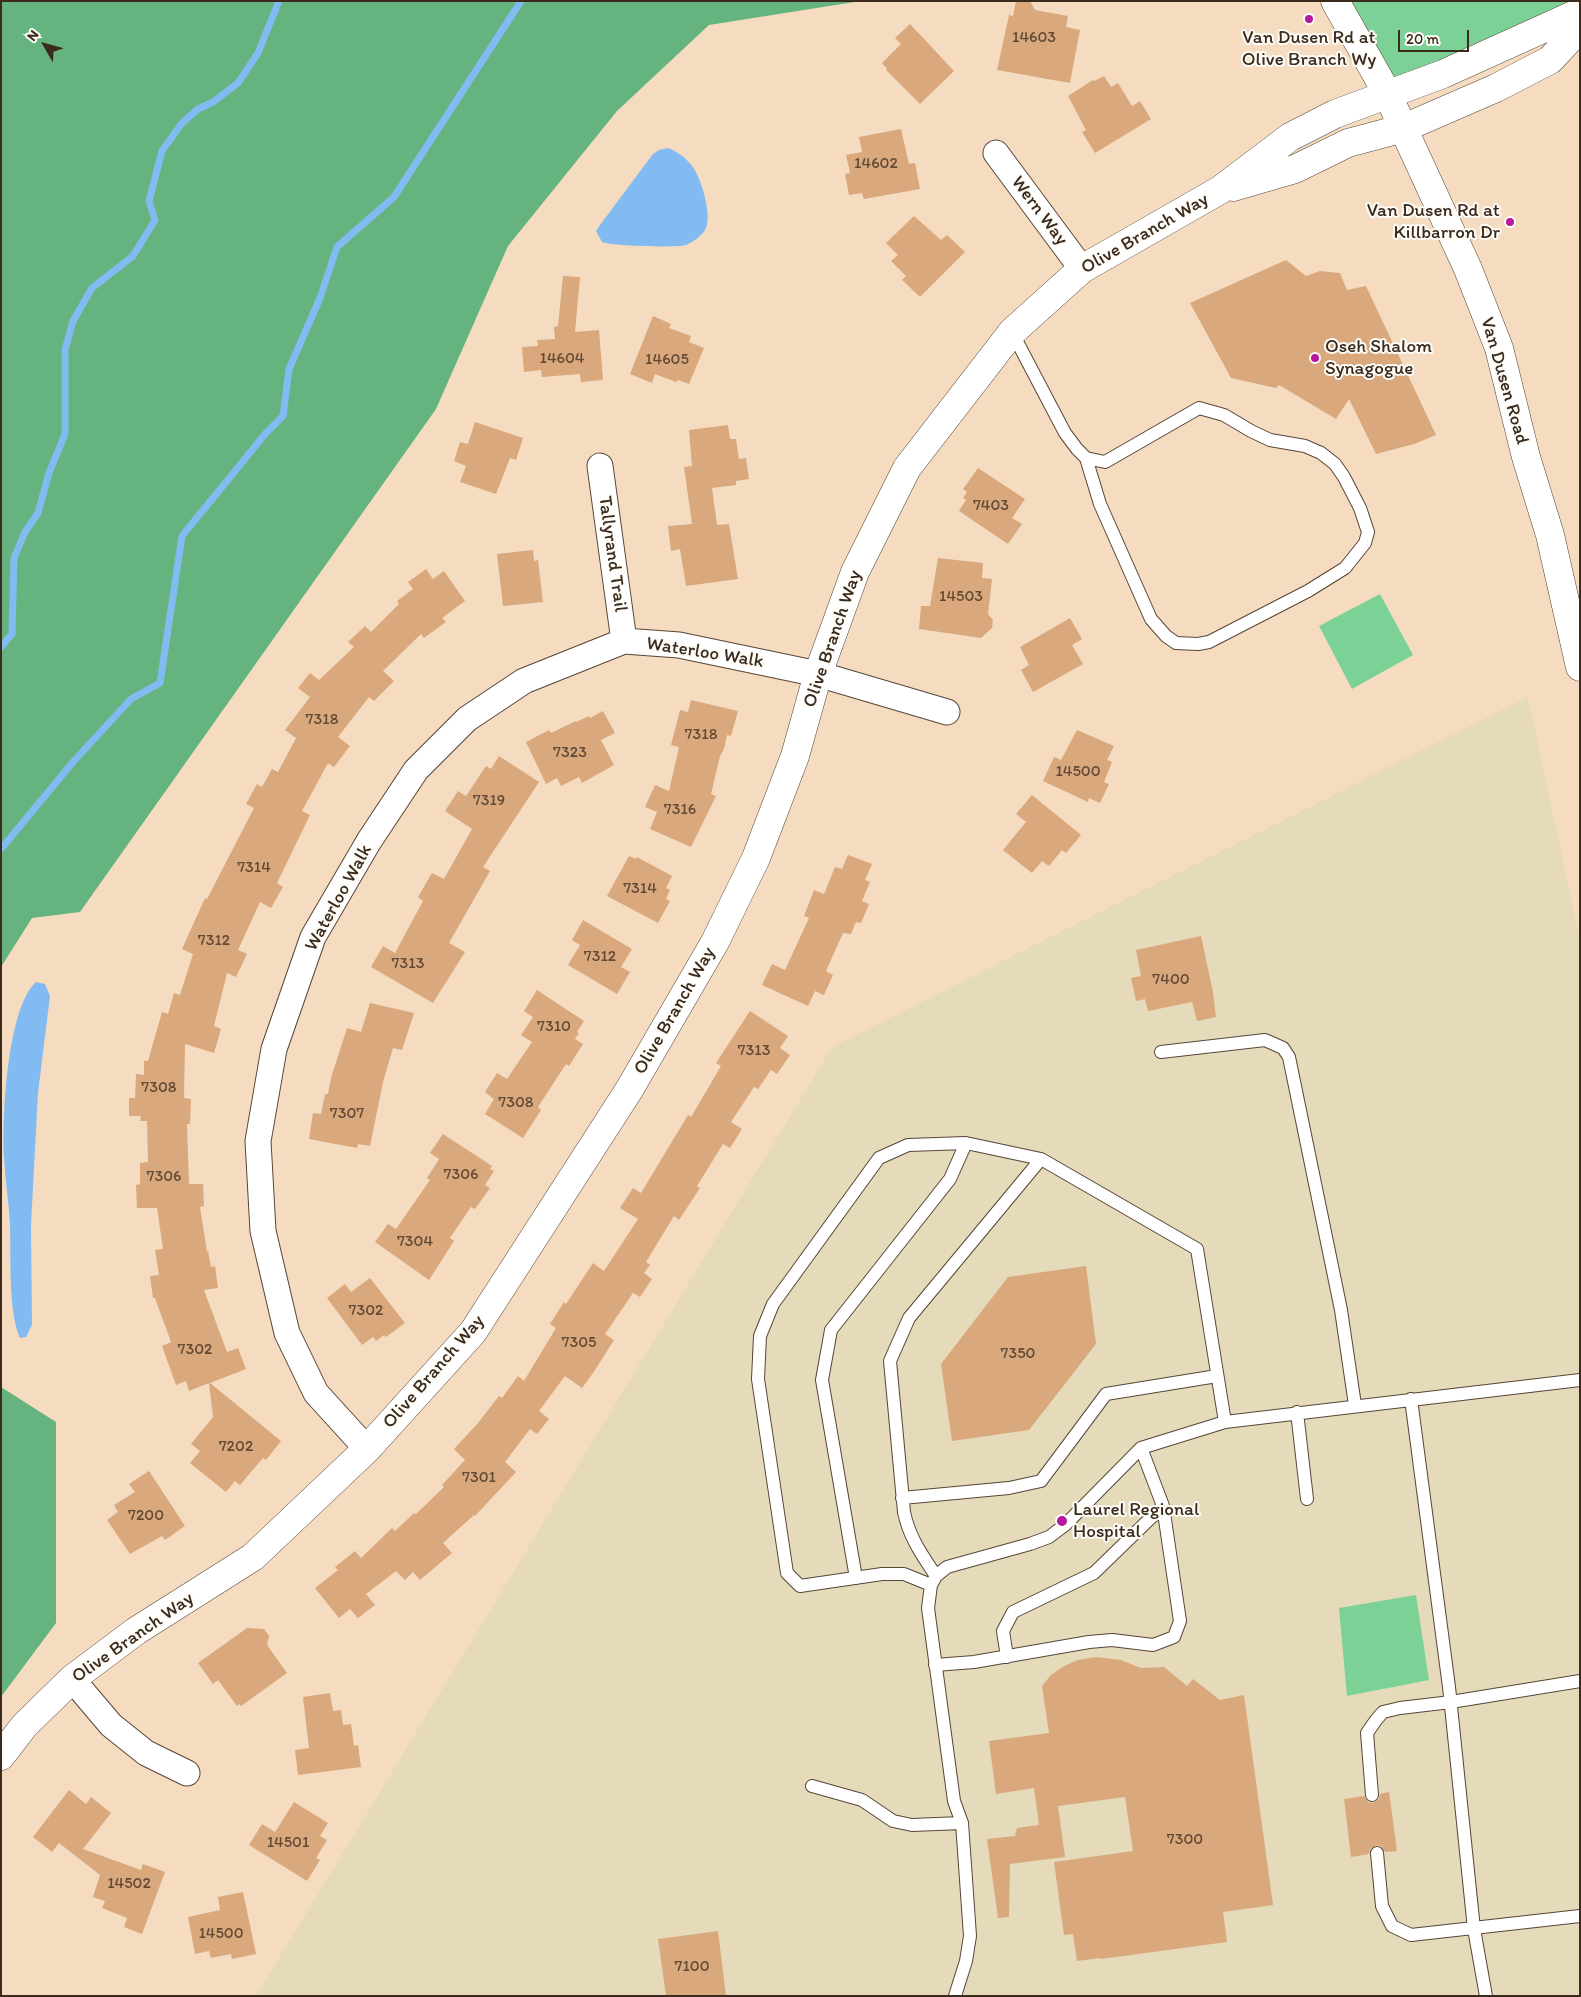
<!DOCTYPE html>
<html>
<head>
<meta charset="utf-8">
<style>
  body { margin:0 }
  #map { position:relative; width:1581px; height:1997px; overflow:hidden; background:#f5dcc0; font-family:Itim,sans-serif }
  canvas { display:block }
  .frame { position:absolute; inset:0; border:2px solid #3b2a1e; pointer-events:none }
  .north { position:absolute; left:20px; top:20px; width:50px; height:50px; -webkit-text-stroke:4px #fdfcf7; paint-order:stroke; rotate:308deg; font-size:14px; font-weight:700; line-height:20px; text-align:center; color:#3b2a1e }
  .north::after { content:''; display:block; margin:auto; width:18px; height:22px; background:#3b2a1e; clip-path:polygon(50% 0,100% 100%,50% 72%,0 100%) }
  .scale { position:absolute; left:1398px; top:30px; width:71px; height:22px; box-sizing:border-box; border:2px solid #3b2a1e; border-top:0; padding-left:6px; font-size:15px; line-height:18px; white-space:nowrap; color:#3b2a1e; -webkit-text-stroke:4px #fdfcf7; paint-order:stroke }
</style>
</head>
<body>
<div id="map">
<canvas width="1581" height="1997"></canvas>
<div class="frame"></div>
<div class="north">N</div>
<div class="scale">20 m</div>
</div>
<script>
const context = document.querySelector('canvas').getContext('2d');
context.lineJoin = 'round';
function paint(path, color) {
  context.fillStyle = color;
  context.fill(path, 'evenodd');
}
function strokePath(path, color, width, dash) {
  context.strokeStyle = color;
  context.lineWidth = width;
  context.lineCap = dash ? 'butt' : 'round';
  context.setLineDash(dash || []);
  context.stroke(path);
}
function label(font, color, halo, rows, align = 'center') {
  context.font = font + ' Itim,sans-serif';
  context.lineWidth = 4;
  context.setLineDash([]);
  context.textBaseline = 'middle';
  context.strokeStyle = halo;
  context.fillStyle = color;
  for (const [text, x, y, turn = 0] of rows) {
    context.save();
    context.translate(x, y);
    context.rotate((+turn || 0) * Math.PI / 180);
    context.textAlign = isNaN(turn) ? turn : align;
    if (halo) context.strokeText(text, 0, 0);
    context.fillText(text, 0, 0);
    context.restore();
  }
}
const built = new Path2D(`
  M 1528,697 L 1580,940 L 1580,1996 L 256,1996 L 832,1047 Z`);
const green = new Path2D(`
  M 1335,1 L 1580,1 L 1387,93 Z
  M 1380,594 L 1413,655 L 1352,689 L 1319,626 Z
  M 1416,1595 L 1429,1680 L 1347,1696 L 1339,1608 Z`);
const forest = new Path2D(`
  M 1,1 L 861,1 L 709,25 L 617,111 L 508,246 L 436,409 L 80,912 L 32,918 L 1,967 Z
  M 1,1387 L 56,1422 L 56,1623 L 1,1697 Z`);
const water = new Path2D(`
  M 668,148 C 677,151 686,158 692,166 C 701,177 712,214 706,228 C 704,234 693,242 686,245 C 676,248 613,246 602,242 L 596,231 L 600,225 L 653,154 L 659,150 Z
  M 36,982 L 45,984 L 50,996 L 38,1093 L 31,1225 L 32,1325 L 26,1337 L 20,1338 C 8,1312 11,1255 10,1225 C 9,1203 5,1180 4,1157 C 2,1118 7,1008 36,982 Z`);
const stream = new Path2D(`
  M 1,647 L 12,634 L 14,558 L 25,532 L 38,513 L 49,473 L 65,434 L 65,350 L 73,321 L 92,288 L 133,256 L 155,220 L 149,201 L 162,151 L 182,123 L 198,109 L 213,102 L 238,83 L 258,53 L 279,1
  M 1,849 L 73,762 L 131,699 L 160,683 L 182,536 L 266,433 L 283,416 L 289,369 L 320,298 L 337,247 L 394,197 L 521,1`);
const building = new Path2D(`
  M 1016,1 L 1030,1 L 1035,10 L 1068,16 L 1066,27 L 1080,30 L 1070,83 L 997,70 L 1009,15 L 1013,16 Z
  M 910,24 L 954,71 L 920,104 L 886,70 L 887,69 L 882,63 L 901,44 L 895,38 Z
  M 1104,76 L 1111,87 L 1118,83 L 1132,106 L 1140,101 L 1151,119 L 1095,153 L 1082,132 L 1086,130 L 1068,96 L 1093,80 L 1094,81 Z
  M 901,129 L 909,164 L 915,163 L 920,189 L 864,199 L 862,193 L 849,195 L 845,174 L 850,173 L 846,155 L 862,152 L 859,137 Z
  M 914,216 L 941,240 L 947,235 L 965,252 L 920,297 L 902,280 L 906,276 L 891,261 L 898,255 L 886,243 Z
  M 1286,260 L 1306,276 L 1320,271 L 1340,273 L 1347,290 L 1366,286 L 1436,435 L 1414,444 L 1376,454 L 1349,399 L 1336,419 L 1279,385 L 1276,388 L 1231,378 L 1190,303 Z
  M 563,276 L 580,277 L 575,332 L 599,330 L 603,380 L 581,382 L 580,374 L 542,377 L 541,370 L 524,372 L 522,347 L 538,346 L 537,340 L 555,339 L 554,327 L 558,326 Z
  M 653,316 L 671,324 L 669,328 L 691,336 L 689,342 L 704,348 L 689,384 L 678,380 L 676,382 L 655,374 L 652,383 L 630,374 Z
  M 475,422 L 523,438 L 516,460 L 510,458 L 496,494 L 460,482 L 466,466 L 454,461 L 460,442 L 468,444 Z
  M 728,425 L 730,439 L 736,439 L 739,459 L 746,458 L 749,479 L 736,481 L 736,485 L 712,488 L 717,525 L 729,524 L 738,579 L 686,586 L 680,549 L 671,551 L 668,526 L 692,524 L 684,467 L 692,466 L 689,430 Z
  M 978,468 L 1025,499 L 1012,518 L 1022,524 L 1008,544 L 959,511 L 966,500 L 963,498 L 967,492 L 963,489 Z
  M 533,550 L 534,561 L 538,560 L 543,602 L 503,606 L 497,554 Z
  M 938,558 L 983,563 L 982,578 L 992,579 L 988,614 L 993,620 L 992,628 L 981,638 L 919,629 L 921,606 L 930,606 Z
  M 426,569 L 433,579 L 444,571 L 465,601 L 442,618 L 446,622 L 424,638 L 421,634 L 383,671 L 394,681 L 374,701 L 369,697 L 338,737 L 350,746 L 334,767 L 328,763 L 302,811 L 310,815 L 277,883 L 283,887 L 271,908 L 260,902 L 238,950 L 247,954 L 236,977 L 227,973 L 214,1026 L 221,1029 L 214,1053 L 185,1044 L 184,1098 L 191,1099 L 190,1124 L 187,1124 L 189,1184 L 203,1184 L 204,1206 L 200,1207 L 207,1252 L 208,1251 L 211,1267 L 215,1266 L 218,1288 L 204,1290 L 227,1352 L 238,1348 L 246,1369 L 210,1383 L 281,1441 L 266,1460 L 263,1458 L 240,1485 L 235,1481 L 226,1492 L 190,1463 L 200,1451 L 191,1444 L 213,1417 L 209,1383 L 189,1391 L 186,1381 L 176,1385 L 162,1346 L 171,1342 L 155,1298 L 153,1298 L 150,1276 L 159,1275 L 155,1250 L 163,1249 L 157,1208 L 137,1208 L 136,1185 L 140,1184 L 140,1163 L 148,1162 L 147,1121 L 140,1121 L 141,1116 L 129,1116 L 129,1098 L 135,1098 L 136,1074 L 144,1075 L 144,1061 L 148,1061 L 162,1012 L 168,1014 L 174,993 L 180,995 L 193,954 L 182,949 L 205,898 L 207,899 L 254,808 L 246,804 L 257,784 L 262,787 L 272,769 L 278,772 L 296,738 L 285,730 L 310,697 L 298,688 L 310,673 L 319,680 L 354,647 L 348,642 L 365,626 L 371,632 L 399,604 L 397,601 L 413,589 L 408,582 Z
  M 1070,618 L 1082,639 L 1072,645 L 1083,664 L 1033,692 L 1021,670 L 1029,665 L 1020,647 Z
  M 691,700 L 738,711 L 731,736 L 727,735 L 724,749 L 720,756 L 711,794 L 716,796 L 691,847 L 650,829 L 657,812 L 645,807 L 655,785 L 669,791 L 679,747 L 671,745 L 680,710 L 688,712 Z
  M 603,711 L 615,733 L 601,740 L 614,765 L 582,783 L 579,777 L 561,786 L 557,778 L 546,784 L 526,742 L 549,730 L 551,733 L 576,721 L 576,722 L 589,716 L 590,718 Z
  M 1077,730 L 1114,746 L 1107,760 L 1112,762 L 1104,782 L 1109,784 L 1100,803 L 1089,798 L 1088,802 L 1043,781 L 1054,757 L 1061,760 Z
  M 499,756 L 539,782 L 483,867 L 490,871 L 449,943 L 465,952 L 433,1003 L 371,967 L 383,946 L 395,953 L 423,901 L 418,897 L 432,873 L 444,879 L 472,829 L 445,811 L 458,791 L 466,796 L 486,766 L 491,769 Z
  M 1032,795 L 1081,835 L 1066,853 L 1062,850 L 1049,866 L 1042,861 L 1032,873 L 1003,850 L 1026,822 L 1016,814 Z
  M 848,855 L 872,864 L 865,880 L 870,882 L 862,901 L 869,904 L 861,923 L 856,922 L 851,934 L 843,933 L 826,971 L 833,975 L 824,995 L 815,991 L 808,1006 L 762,985 L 772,964 L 785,970 L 809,918 L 804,916 L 814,890 L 824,894 L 835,867 L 842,869 Z
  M 629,856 L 636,859 L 637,857 L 672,876 L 666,888 L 670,890 L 666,899 L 670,901 L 658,923 L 607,896 Z
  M 583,920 L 632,949 L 621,967 L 630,972 L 617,994 L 568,965 L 580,945 L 572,940 Z
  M 1201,936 L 1213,992 L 1216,1017 L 1197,1021 L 1192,1002 L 1148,1011 L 1145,999 L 1136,1001 L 1131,978 L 1141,976 L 1136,950 Z
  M 537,990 L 584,1021 L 577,1032 L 579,1033 L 575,1039 L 583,1044 L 569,1066 L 566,1064 L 538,1107 L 541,1110 L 523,1138 L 485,1114 L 494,1099 L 485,1092 L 497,1073 L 507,1079 L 532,1042 L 521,1035 L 533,1017 L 524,1011 Z
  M 370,1003 L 414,1013 L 402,1050 L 393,1048 L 383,1082 L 370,1146 L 358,1144 L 357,1148 L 309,1139 L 313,1113 L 321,1114 L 325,1094 L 328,1094 L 331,1078 L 347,1028 L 361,1032 Z
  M 750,1011 L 788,1036 L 780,1048 L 790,1055 L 777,1074 L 771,1070 L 758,1089 L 754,1087 L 731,1122 L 742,1129 L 730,1148 L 723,1144 L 697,1186 L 700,1188 L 679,1220 L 674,1216 L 646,1262 L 650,1265 L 644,1273 L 652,1279 L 640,1297 L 633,1293 L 605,1334 L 614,1340 L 593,1373 L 582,1388 L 565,1376 L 539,1411 L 549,1419 L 537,1434 L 530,1429 L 505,1462 L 516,1472 L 475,1516 L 474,1515 L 443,1543 L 452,1553 L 420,1580 L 413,1572 L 405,1580 L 396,1571 L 366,1594 L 375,1605 L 358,1618 L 350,1609 L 339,1618 L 315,1588 L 338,1570 L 335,1567 L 355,1551 L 361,1558 L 392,1528 L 395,1531 L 414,1513 L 416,1514 L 444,1487 L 442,1485 L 465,1460 L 454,1449 L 478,1423 L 499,1396 L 502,1398 L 518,1376 L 524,1381 L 556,1328 L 550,1324 L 564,1302 L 566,1304 L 593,1263 L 604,1271 L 638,1219 L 620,1208 L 633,1188 L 641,1193 L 688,1115 L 691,1117 L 721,1066 L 716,1063 Z
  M 443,1134 L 492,1166 L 490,1169 L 494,1171 L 485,1185 L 490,1188 L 475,1209 L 471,1207 L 450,1238 L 454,1241 L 429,1280 L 375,1242 L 388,1224 L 396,1229 L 430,1180 L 427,1178 L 439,1159 L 430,1153 Z
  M 1086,1266 L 1096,1344 L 1029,1430 L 952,1441 L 941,1364 L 1008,1277 Z
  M 370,1278 L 405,1323 L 386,1337 L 384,1335 L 376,1341 L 373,1337 L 362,1345 L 327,1298 L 345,1284 L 351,1292 Z
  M 149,1471 L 185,1526 L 165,1540 L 162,1536 L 130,1554 L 107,1520 L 118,1512 L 114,1505 L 135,1492 L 129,1484 Z
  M 247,1628 L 264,1629 L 269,1636 L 267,1645 L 287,1673 L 241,1706 L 239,1704 L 237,1706 L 218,1680 L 213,1684 L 198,1663 Z
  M 1096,1657 L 1121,1660 L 1141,1668 L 1164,1667 L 1187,1686 L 1193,1679 L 1220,1700 L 1244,1695 L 1273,1905 L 1223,1912 L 1227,1942 L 1101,1959 L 1100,1958 L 1077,1961 L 1073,1934 L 1064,1935 L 1054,1862 L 1133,1851 L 1125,1797 L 1058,1806 L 1065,1857 L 1010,1864 L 1009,1917 L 998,1918 L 987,1839 L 1015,1836 L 1017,1828 L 1039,1825 L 1034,1788 L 996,1794 L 989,1741 L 1049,1733 L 1042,1686 L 1051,1675 L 1064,1666 L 1078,1660 Z
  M 330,1693 L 333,1711 L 341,1710 L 343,1725 L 351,1724 L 354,1746 L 358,1745 L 361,1767 L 298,1775 L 295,1750 L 309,1748 L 303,1697 Z
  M 69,1790 L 86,1804 L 91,1797 L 111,1813 L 83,1849 L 141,1870 L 143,1864 L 165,1872 L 142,1934 L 124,1927 L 127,1918 L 102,1908 L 105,1901 L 93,1897 L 100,1875 L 59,1843 L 52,1852 L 33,1837 Z
  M 1389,1792 L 1397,1851 L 1385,1852 L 1381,1846 L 1376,1845 L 1370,1849 L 1369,1854 L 1351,1857 L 1344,1799 L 1364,1796 L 1368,1802 L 1373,1803 L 1379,1799 L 1380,1794 Z
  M 294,1802 L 328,1823 L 320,1836 L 327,1840 L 316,1858 L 320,1860 L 307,1881 L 249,1845 L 262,1824 L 275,1832 Z
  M 243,1892 L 256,1954 L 232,1959 L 231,1954 L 211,1958 L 209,1951 L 195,1954 L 188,1917 L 220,1910 L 218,1897 Z
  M 718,1931 L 726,1996 L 666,1996 L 658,1939 Z`);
const service = new Path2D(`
  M 1012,332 L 1065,433 L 1077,449 L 1086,458
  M 1199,408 L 1224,415 L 1251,431 L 1270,440 L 1305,446 L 1321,453 L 1335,464 L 1344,477 L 1360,508 L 1368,532 L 1365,543 L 1345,568 L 1308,591 L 1209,642 L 1198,644 L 1176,643 L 1166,636 L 1151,619 L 1100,504 L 1086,458 L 1105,462 Z
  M 1161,1052 L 1265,1040 L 1283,1048 L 1289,1057 L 1341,1310 L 1355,1405
  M 1411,1399 L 1449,1687 L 1474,1929 L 1486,1996
  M 1297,1412 L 1307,1499
  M 902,1498 L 1009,1488 L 1041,1481 L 1106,1394 L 1217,1376
  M 936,1576 C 922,1555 909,1537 904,1512 L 890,1361 L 909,1318 L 1041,1159
  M 856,1578 L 822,1380 L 831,1330 L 950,1179 L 966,1143
  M 931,1585 L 904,1574 L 882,1574 L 800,1586 L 787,1573 L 758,1379 L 760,1336 L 773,1304 L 879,1158 L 908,1145 L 966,1143 L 1041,1159 L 1197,1249 L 1225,1422
  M 1007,1657 L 1003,1631 L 1013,1612 L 1094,1573 L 1163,1506 L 1141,1448
  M 935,1665 L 974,1662 L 1089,1642 L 1112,1640 L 1153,1645 L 1174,1637 L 1180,1621 L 1163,1506
  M 812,1786 L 862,1800 L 893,1821 L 912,1825 L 962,1823
  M 1372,1795 L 1367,1733 L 1376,1720 L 1383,1712 L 1400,1708 L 1451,1702 L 1580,1681
  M 1377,1853 L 1382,1906 L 1392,1926 L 1411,1935 L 1580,1916
  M 955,1996 L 966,1961 L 970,1936 L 962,1823 L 954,1801 L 928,1608 L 931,1585 L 936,1576 L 947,1567 L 1030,1544 L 1049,1537 L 1065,1525 L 1141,1448 L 1225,1422 L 1580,1380`);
const minor = new Path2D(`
  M 996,153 L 1082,269
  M 600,466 L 624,641
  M 367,1449 L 316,1393 L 287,1333 L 263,1231 L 258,1141 L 274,1049 L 313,937 L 369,841 L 416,770 L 467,719 L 524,681 L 624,641 L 679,645 L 818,674 L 947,712
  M 72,1679 L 111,1725 L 146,1753 L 187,1773`);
const tertiary = new Path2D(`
  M 1233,187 L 1295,169 L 1348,143 L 1404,128 L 1496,88 L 1550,60 L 1580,28
  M 1,1756 L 24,1726 L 72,1679 L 136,1631 L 253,1557 L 367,1449 L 473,1332 L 629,1090 L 715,942 L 756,858 L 795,756 L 818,674 L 855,572 L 907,468 L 1012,332 L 1082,269 L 1220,190 L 1290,137 L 1335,114 L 1443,74 L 1580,12`);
const secondary = new Path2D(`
  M 1335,1 L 1387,93 L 1468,269 L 1499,348 L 1526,457 L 1550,535 L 1580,667`);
const markers = [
  [1309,19,5,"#b5179e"],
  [1510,222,5,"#b5179e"],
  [1315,358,5,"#b5179e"],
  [1062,1521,6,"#b5179e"]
];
const numberNames = [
  ["14603",1034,38],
  ["14602",876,164],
  ["14604",562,359],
  ["14605",667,360],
  ["7403",991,506],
  ["14503",961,597],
  ["7318",322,720],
  ["7318",701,735],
  ["7323",570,753],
  ["14500",1078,772],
  ["7319",489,801],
  ["7316",680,810],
  ["7314",254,868],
  ["7314",640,889],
  ["7312",214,941],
  ["7312",600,957],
  ["7313",408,964],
  ["7400",1171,980],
  ["7310",554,1027],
  ["7313",754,1051],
  ["7308",159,1088],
  ["7308",516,1103],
  ["7307",347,1114],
  ["7306",461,1175],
  ["7306",164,1177],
  ["7304",415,1242],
  ["7302",366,1311],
  ["7305",579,1343],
  ["7302",195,1350],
  ["7350",1018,1354],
  ["7202",236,1447],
  ["7301",479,1478],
  ["7200",146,1516],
  ["7300",1185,1840],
  ["14501",288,1843],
  ["14502",129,1884],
  ["14500",221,1934],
  ["7100",692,1967]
];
const poiNames = [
  ["Van Dusen Rd at",1309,38,"center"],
  ["Olive Branch Wy",1309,60,"center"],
  ["Van Dusen Rd at",1500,211,"right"],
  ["Killbarron Dr",1500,233,"right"],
  ["Oseh Shalom",1325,347],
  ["Synagogue",1325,369],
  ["Laurel Regional",1073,1510],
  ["Hospital",1073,1532]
];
const streetNames = [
  ["Wern Way",1039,211,53],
  ["Olive Branch Way",1145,234,-30],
  ["Van Dusen Road",1504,381,74],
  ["Tallyrand Trail",612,554,82],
  ["Olive Branch Way",833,639,-71],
  ["Waterloo Walk",705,653,9],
  ["Waterloo Walk",339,898,-61],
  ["Olive Branch Way",675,1011,-60],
  ["Olive Branch Way",434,1372,-49],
  ["Olive Branch Way",133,1638,-35]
];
paint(built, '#e5dbba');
paint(green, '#7cd296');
paint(forest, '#65b47f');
paint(water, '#81bbf2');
strokePath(stream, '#81bbf2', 7);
paint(building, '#d9a87c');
strokePath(service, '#574536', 14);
strokePath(minor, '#574536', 27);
strokePath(tertiary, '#574536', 29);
strokePath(secondary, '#574536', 29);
strokePath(service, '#fff', 12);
strokePath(minor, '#fff', 25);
strokePath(tertiary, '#fff', 28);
strokePath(secondary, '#fff', 28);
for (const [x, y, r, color] of markers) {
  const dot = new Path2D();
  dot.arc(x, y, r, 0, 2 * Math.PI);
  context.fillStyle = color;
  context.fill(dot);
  strokePath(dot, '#fdfcf7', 2);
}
label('16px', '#624a36', null, numberNames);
label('19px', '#3b2a1e', '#fdfcf7', poiNames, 'left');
label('19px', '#3b2a1e', '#fdfcf7', streetNames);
</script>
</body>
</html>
